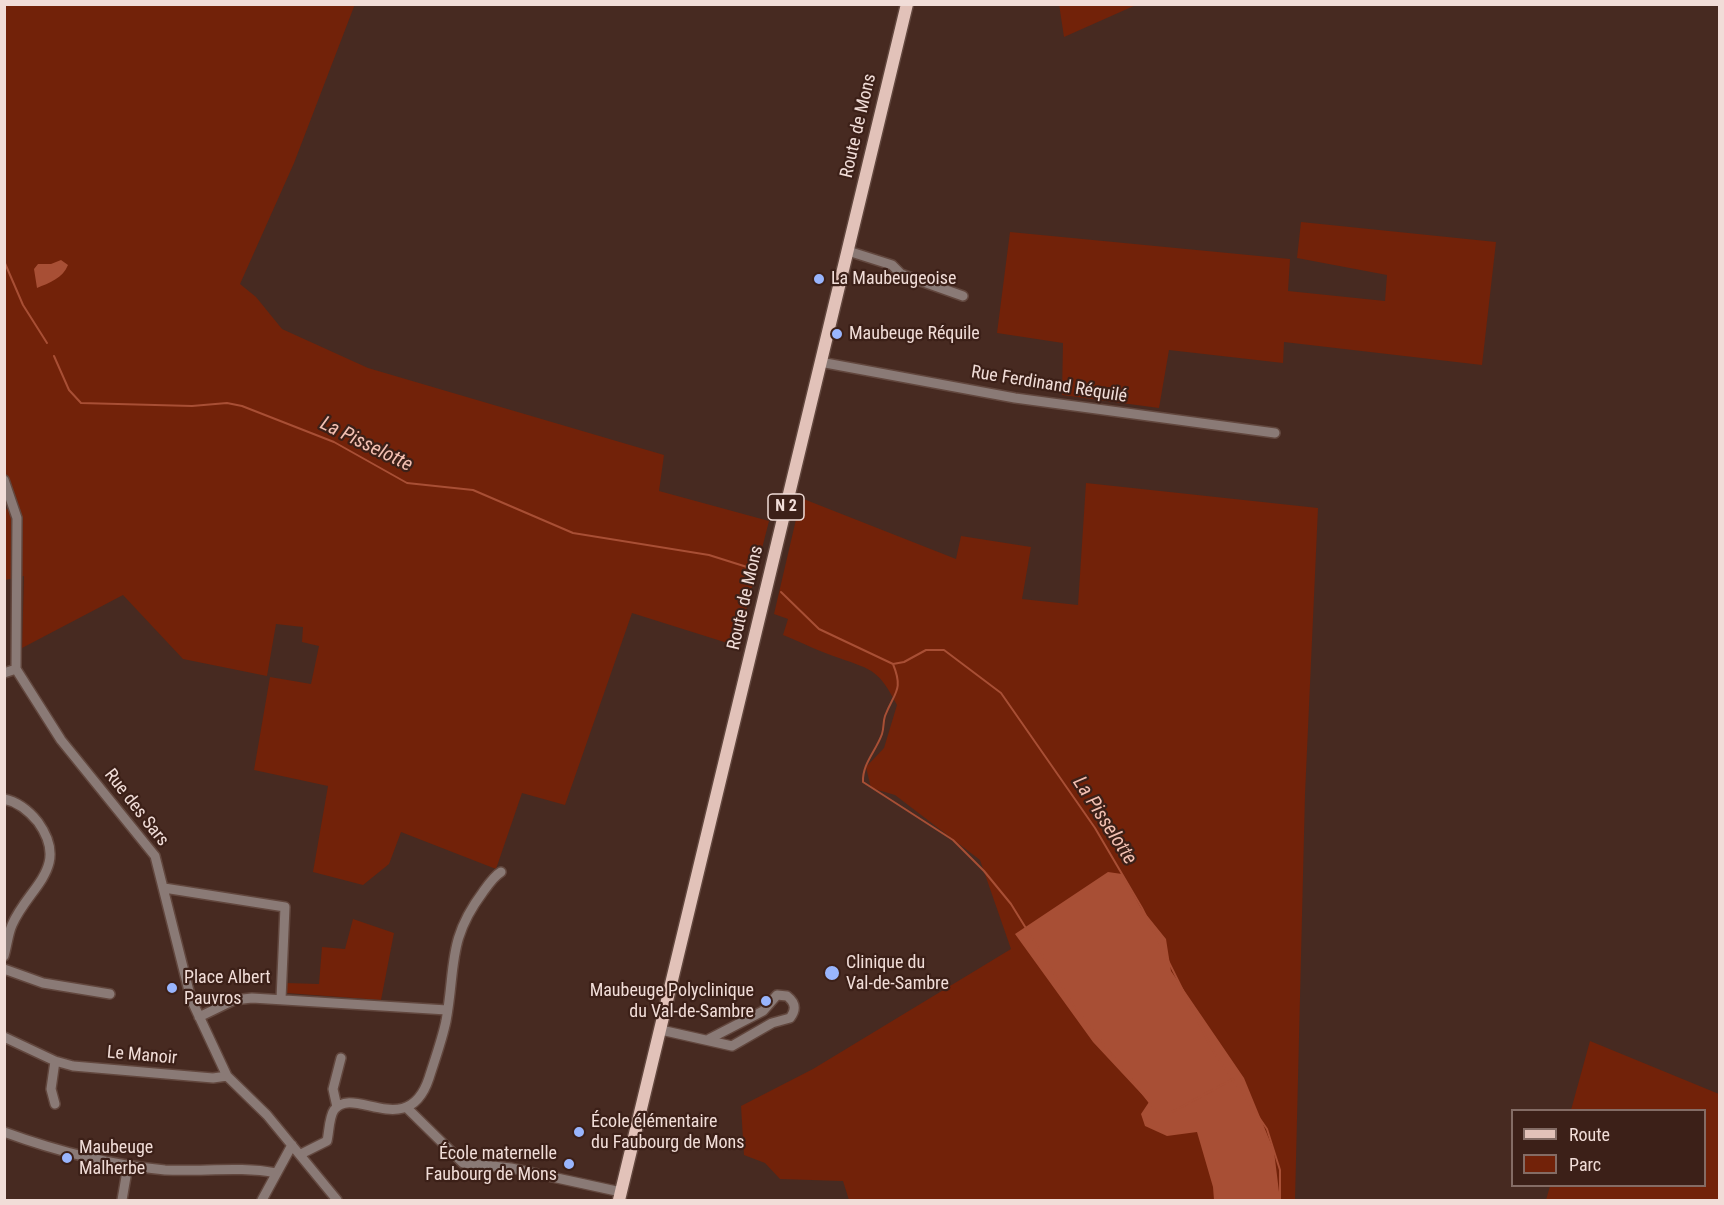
<!DOCTYPE html>
<html>
<head>
<meta charset="utf-8">
<style>
  body { margin:0 }
  #map { position:relative; width:1724px; height:1205px; overflow:hidden; background:#472a21; font-family:"Roboto Condensed",sans-serif }
  canvas { display:block }
  .frame { position:absolute; inset:0; border:6px solid #f1ddd8; pointer-events:none }
  .legend { position:absolute; left:1511px; top:1109px; width:195px; height:78px; box-sizing:border-box; background:#3c2018; border:2px solid #846c65; margin:0; padding:8px 10px; list-style:none; font-size:18px; color:#f1ddd8 }
  .legend li { display:flex; align-items:center; gap:12px; height:30px }
  .legend b { width:30px; border:2px solid #846c65 }
</style>
</head>
<body>
<div id="map">
<canvas width="1724" height="1205"></canvas>
<div class="frame"></div>
<ul class="legend">
<li><b style="height:8px;background:#e2c2b9"></b>Route</li>
<li><b style="height:16px;background:#722209"></b>Parc</li>
</ul>
</div>
<script>
const context = document.querySelector('canvas').getContext('2d');
context.lineJoin = 'round';
function paint(path, color) {
  context.fillStyle = color;
  context.fill(path, 'evenodd');
}
function strokePath(path, color, width, dash) {
  context.strokeStyle = color;
  context.lineWidth = width;
  context.lineCap = dash ? 'butt' : 'round';
  context.setLineDash(dash || []);
  context.stroke(path);
}
function label(font, color, halo, rows, align = 'center') {
  context.font = font + ' "Roboto Condensed",sans-serif';
  context.lineWidth = 4.5;
  context.setLineDash([]);
  context.textBaseline = 'middle';
  context.strokeStyle = halo;
  context.fillStyle = color;
  for (const [text, x, y, turn = 0] of rows) {
    context.save();
    context.translate(x, y);
    context.rotate((+turn || 0) * Math.PI / 180);
    context.textAlign = isNaN(turn) ? turn : align;
    if (halo) context.strokeText(text, 0, 0);
    context.fillText(text, 0, 0);
    context.restore();
  }
}
const green = new Path2D(`
  M 355,4 L 294,163 L 240,284 L 256,297 L 282,329 L 368,368 L 664,455 L 659,491 L 769,521 L 737,646 L 632,613 L 565,805 L 522,793 L 496,869 L 401,832 L 389,864 L 363,885 L 313,872 L 328,786 L 254,770 L 270,677 L 311,684 L 319,646 L 302,642 L 303,627 L 276,624 L 267,676 L 183,659 L 123,595 L 22,648 L 24,576 L 5,580 L 5,510 L 9,508 L 5,496 L 5,5 Z
  M 1059,4 L 1136,4 L 1136,5 L 1064,37 Z
  M 1301,222 L 1496,242 L 1482,365 L 1284,342 L 1283,363 L 1169,350 L 1159,408 L 1062,395 L 1063,343 L 997,333 L 1010,232 L 1290,259 L 1288,291 L 1385,301 L 1387,275 L 1297,258 Z
  M 1086,483 L 1318,508 L 1305,794 L 1295,1200 L 849,1200 L 843,1181 L 780,1179 L 765,1163 L 744,1155 L 741,1106 L 813,1069 L 1011,949 L 980,860 L 895,795 L 871,788 L 866,767 L 884,748 L 897,705 C 879,671 874,670 839,658 C 820,652 801,642 783,635 L 788,619 L 774,614 L 801,498 L 956,559 L 961,536 L 1031,547 L 1022,599 L 1078,605 Z
  M 353,919 L 394,933 L 381,1000 L 286,993 L 286,983 L 319,984 L 322,947 L 345,949 Z
  M 1590,1041 L 1719,1094 L 1719,1200 L 1546,1200 L 1550,1186 L 1704,1186 L 1704,1110 L 1571,1110 Z`);
const forest = new Path2D(`
  M 61,260 L 68,265 C 63,278 49,283 37,288 L 34,269 L 38,264 L 51,264 Z
  M 1108,872 L 1122,874 L 1141,908 L 1166,939 L 1171,971 L 1244,1078 L 1274,1151 L 1280,1200 L 1214,1200 L 1213,1187 L 1197,1132 L 1167,1136 L 1145,1126 L 1141,1114 L 1149,1102 L 1093,1042 L 1015,934 Z`);
const stream = new Path2D(`
  M 4,261 L 23,305 L 47,343
  M 54,356 L 69,390 L 81,403 L 192,406 L 227,403 L 242,406 L 334,442 L 407,483 L 473,490 L 573,533 L 709,555 L 747,567 L 756,575
  M 781,592 L 819,629 L 893,664 L 904,662 L 926,650 L 944,650 L 1001,693 L 1095,828 L 1142,908 L 1213,1051 L 1267,1129 L 1280,1170 L 1280,1200
  M 893,664 C 904,691 894,692 885,716 C 883,722 884,728 882,734 C 876,751 862,764 863,782 L 953,840 L 984,871 L 1011,904 L 1074,1006 L 1157,1112 L 1172,1112 L 1233,1079`);
const minor = new Path2D(`
  M 848,251 L 892,265 L 901,274 L 963,296
  M 820,362 L 1015,398 L 1275,433
  M 4,480 L 17,518 L 16,669 L 61,740 L 155,856 L 191,999 L 227,1076 L 267,1115 L 337,1200
  M 4,673 L 16,669
  M 4,799 C 19,802 29,811 38,822 C 71,868 28,887 12,925 C 8,934 7,946 4,956
  M 164,888 L 285,907 L 281,999
  M 4,969 L 43,983 L 110,994
  M 199,1017 L 234,1000 L 252,998 L 447,1010
  M 661,1030 L 732,1046 L 772,1023 L 790,1018 C 796,1010 796,1003 787,996 L 777,995 L 763,1011 L 709,1039
  M 4,1037 L 55,1061 L 73,1066 L 213,1078 L 227,1076
  M 55,1061 L 51,1089 L 55,1104
  M 337,1107 L 333,1089 L 341,1058
  M 407,1108 L 463,1163 L 511,1168 L 621,1192
  M 4,1132 C 56,1151 110,1165 165,1170 C 202,1172 240,1166 276,1173
  M 301,1154 L 327,1141 C 329,1133 329,1117 334,1110 C 353,1084 408,1142 429,1078 C 435,1059 442,1040 446,1021 C 456,966 447,940 483,892 C 488,885 494,876 501,872
  M 122,1200 L 128,1165
  M 262,1200 L 292,1145`);
const major = new Path2D(`
  M 619,1200 L 907,4`);
const markers = [
  [819,279,6,"#99b5fd"],
  [837,334,6,"#99b5fd"],
  [832,973,8,"#99b5fd"],
  [172,988,6,"#99b5fd"],
  [766,1001,6,"#99b5fd"],
  [579,1132,6,"#99b5fd"],
  [67,1158,6,"#99b5fd"],
  [569,1164,6,"#99b5fd"]
];
const shields = [
  [786,507,36]
];
const shieldNames = [
  ["N 2",786,507]
];
const streetNames = [
  ["Route de Mons",859,126,-77],
  ["Rue Ferdinand Réquilé",1049,385,9],
  ["Route de Mons",746,598,-77],
  ["Rue des Sars",136,808,52],
  ["Le Manoir",142,1056,5]
];
const poiNames = [
  ["La Maubeugeoise",831,279],
  ["Maubeuge Réquile",849,334],
  ["Clinique du",846,963],
  ["Val-de-Sambre",846,984],
  ["Place Albert",184,978],
  ["Pauvros",184,999],
  ["Maubeuge Polyclinique",754,991,"right"],
  ["du Val-de-Sambre",754,1012,"right"],
  ["École élémentaire",591,1122],
  ["du Faubourg de Mons",591,1143],
  ["Maubeuge",79,1148],
  ["Malherbe",79,1169],
  ["École maternelle",557,1154,"right"],
  ["Faubourg de Mons",557,1175,"right"]
];
const waterNames = [
  ["La Pisselotte",366,445,26],
  ["La Pisselotte",1104,821,57]
];
paint(green, '#722209');
paint(forest, '#a84f35');
strokePath(stream, '#a84f35', 2);
strokePath(minor, '#62473e', 12);
strokePath(major, '#62473e', 15);
strokePath(minor, '#8a7a76', 9);
strokePath(major, '#e2c2b9', 12);
for (const [x, y, r, color] of markers) {
  const dot = new Path2D();
  dot.arc(x, y, r, 0, 2 * Math.PI);
  context.fillStyle = color;
  context.fill(dot);
  strokePath(dot, '#3c2018', 2);
}
for (const [x, y, w] of shields) {
  const box = new Path2D();
  box.roundRect(x - w / 2, y - 13, w, 26, 4.5);
  context.fillStyle = '#3c2018';
  context.fill(box);
  strokePath(box, '#f1ddd8', 1.5);
}
label('bold 16px', '#f1ddd8', null, shieldNames);
label('18px', '#f1ddd8', '#3c2018', streetNames);
label('18px', '#f1ddd8', '#3c2018', poiNames, 'left');
label('italic 20px', '#f3c0b2', '#3c2018', waterNames);
</script>
</body>
</html>
